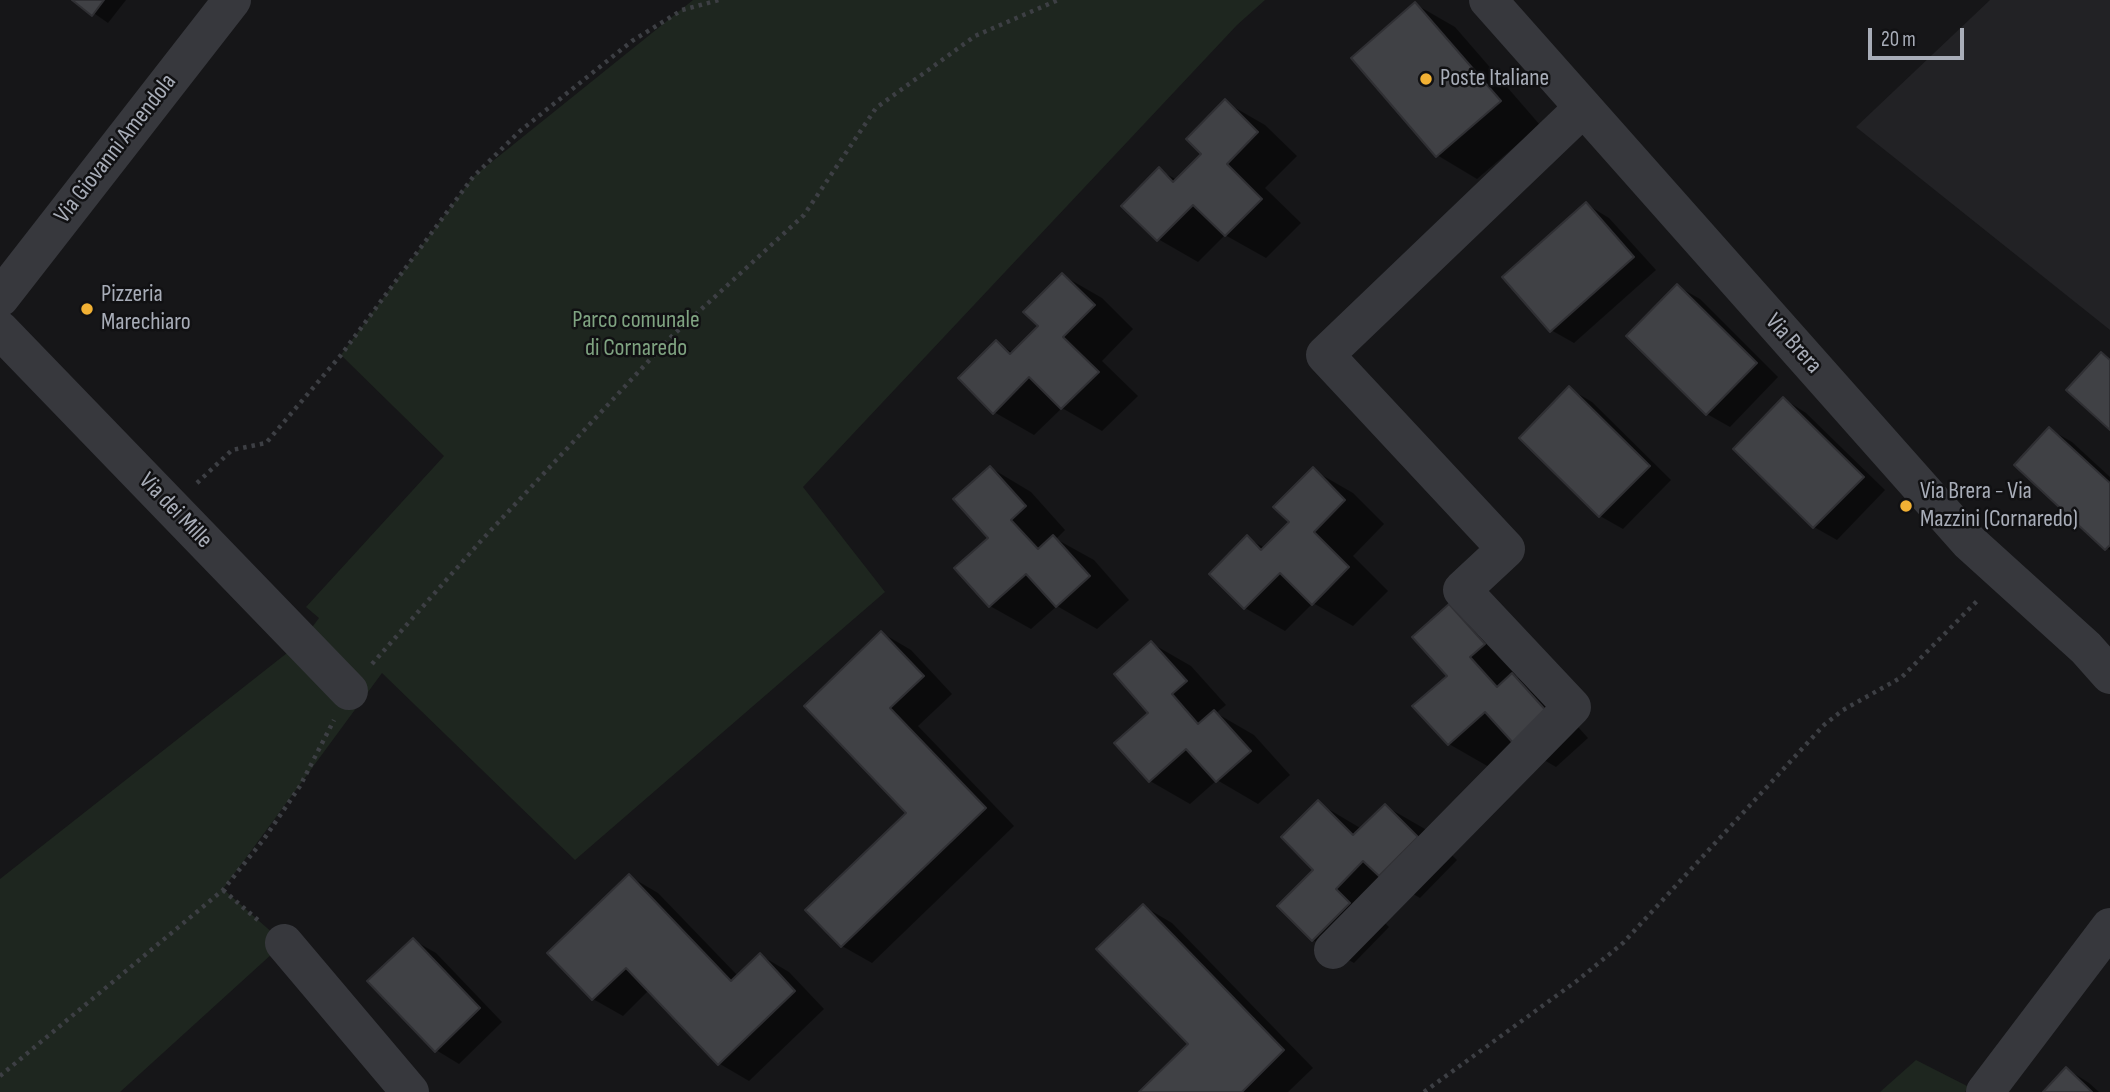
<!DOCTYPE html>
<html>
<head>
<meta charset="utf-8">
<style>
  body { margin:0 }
  #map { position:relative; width:2110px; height:1092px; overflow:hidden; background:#161618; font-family:"Sofia Sans Condensed",sans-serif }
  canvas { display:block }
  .scale { position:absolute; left:1868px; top:28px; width:96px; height:32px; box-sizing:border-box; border:4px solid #a8adb8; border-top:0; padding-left:9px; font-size:21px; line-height:24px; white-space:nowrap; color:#a8adb8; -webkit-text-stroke:5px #111113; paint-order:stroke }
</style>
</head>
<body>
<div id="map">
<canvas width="2110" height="1092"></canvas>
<div class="scale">20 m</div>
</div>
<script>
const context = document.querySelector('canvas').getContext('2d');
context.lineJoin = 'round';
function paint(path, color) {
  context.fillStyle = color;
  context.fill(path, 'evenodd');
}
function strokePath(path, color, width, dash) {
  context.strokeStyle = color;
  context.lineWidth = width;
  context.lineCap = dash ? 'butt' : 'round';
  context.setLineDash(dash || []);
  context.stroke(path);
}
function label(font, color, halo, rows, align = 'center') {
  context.font = font + ' "Sofia Sans Condensed",sans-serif';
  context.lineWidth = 5;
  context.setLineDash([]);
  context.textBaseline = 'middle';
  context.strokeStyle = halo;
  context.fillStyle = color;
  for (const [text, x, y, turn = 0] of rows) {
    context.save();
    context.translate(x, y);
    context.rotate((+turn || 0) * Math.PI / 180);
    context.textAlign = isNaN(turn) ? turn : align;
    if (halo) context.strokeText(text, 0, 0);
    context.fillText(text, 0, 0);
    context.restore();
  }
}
const built = new Path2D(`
  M 1990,0 L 2110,0 L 2110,330 L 1856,127 Z`);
const green = new Path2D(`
  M 693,0 L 1265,0 L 1237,25 L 803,487 L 885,592 L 575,860 L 382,673 L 223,889 L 284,943 L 120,1092 L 0,1092 L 0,879 L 301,642 L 319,618 L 306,607 L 444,456 L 341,355 L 473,177 Z
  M 1916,1060 L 1969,1087 L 1965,1092 L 1880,1092 Z`);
const shadow = new Path2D(`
  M 75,0 L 126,0 L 108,23 Z
  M 1415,4 L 1455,27 L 1540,125 L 1477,179 L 1437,155 Z
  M 1225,102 L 1265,125 L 1297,156 L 1265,188 L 1301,223 L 1266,258 L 1225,235 L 1198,262 L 1158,239 L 1159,170 L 1177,180 L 1203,154 Z
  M 1586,204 L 1609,218 L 1656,270 L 1574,343 L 1551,330 Z
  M 1062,275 L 1102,298 L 1133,329 L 1102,361 L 1138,396 L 1102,431 L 1062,408 L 1034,435 L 994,412 L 996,343 L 1014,353 L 1040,326 Z
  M 1677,286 L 1700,299 L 1778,377 L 1730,427 L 1707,414 L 1628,336 Z
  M 1570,389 L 1592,402 L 1671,480 L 1623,529 L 1600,516 Z
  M 1784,399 L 1806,413 L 1885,490 L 1837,540 L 1814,527 L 1735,449 Z
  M 2049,429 L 2072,442 L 2110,477 L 2110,550 L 2106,548 Z
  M 991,468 L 1031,492 L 1065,530 L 1056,539 L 1094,560 L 1129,600 L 1097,629 L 1057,606 L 1031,629 L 990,606 L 957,568 L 990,538 Z
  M 1313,470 L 1353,493 L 1384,524 L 1353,556 L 1388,591 L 1353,626 L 1313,603 L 1285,631 L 1245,608 L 1247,538 L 1265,548 L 1291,522 Z
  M 1450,606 L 1490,629 L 1524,668 L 1515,676 L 1552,698 L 1588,738 L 1556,767 L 1515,743 L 1489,767 L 1449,744 Z
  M 882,633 L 911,650 L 952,694 L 918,726 L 1014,826 L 872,963 L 842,946 L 808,910 L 909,813 L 806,706 Z
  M 1151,643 L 1191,666 L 1226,705 L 1216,713 L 1254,735 L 1290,775 L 1258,804 L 1217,780 L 1190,804 L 1150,781 Z
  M 1318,803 L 1362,829 L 1385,806 L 1425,829 L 1457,860 L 1420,898 L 1401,887 L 1375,913 L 1389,927 L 1354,963 L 1313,940 L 1280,906 L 1315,870 Z
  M 629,876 L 658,893 L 738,976 L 760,955 L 789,972 L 824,1009 L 749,1081 L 720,1064 L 649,990 L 623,1016 L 593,999 L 549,953 Z
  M 1143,906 L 1172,923 L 1313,1068 L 1288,1092 L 1142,1092 L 1191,1044 Z
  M 413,940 L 436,953 L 502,1022 L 459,1064 L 436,1050 Z
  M 2067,1069 L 2089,1083 L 2099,1092 L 2045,1092 Z`);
const building = new Path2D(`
  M 72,0 L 104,0 L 92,16 Z
  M 1415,2 L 1501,101 L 1436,157 L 1351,58 Z
  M 1225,99 L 1258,132 L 1227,164 L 1262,199 L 1225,236 L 1193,205 L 1157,241 L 1121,206 L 1159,167 L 1173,182 L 1201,154 L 1186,139 Z
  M 1586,202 L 1634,257 L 1550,332 L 1502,277 Z
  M 1062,273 L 1095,305 L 1063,337 L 1099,372 L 1061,409 L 1029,377 L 993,414 L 958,378 L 996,340 L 1010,354 L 1038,326 L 1023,312 Z
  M 1677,284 L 1757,363 L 1706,415 L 1626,336 Z
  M 2101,352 L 2110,360 L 2110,430 L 2066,390 Z
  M 1569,386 L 1650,466 L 1599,517 L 1519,438 Z
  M 1783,397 L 1864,477 L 1813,528 L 1733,449 Z
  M 2049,427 L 2110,483 L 2110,545 L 2105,550 L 2014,465 Z
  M 990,466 L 1026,506 L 1011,520 L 1038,549 L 1053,535 L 1090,576 L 1056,607 L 1026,574 L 989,607 L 954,568 L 988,538 L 953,499 Z
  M 1313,467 L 1345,500 L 1314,532 L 1349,567 L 1312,605 L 1280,573 L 1244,609 L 1209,574 L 1247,535 L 1261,550 L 1289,522 L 1273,507 Z
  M 1449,604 L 1485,644 L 1470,657 L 1497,687 L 1512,673 L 1549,714 L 1515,745 L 1485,712 L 1448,745 L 1412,706 L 1447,676 L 1412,637 Z
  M 881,631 L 924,676 L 890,708 L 986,808 L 841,947 L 805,910 L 906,813 L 804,706 Z
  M 1151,641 L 1187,681 L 1172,694 L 1198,724 L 1214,710 L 1251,751 L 1216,782 L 1186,749 L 1149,782 L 1114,743 L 1148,713 L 1114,674 Z
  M 1318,800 L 1353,835 L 1385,804 L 1418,837 L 1379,876 L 1363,861 L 1336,889 L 1350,903 L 1312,941 L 1277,906 L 1313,870 L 1281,837 Z
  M 629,874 L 731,981 L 760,953 L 795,991 L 718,1065 L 626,968 L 592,1000 L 547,953 Z
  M 1143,904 L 1284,1050 L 1242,1092 L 1139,1092 L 1188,1044 L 1096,949 Z
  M 413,938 L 480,1008 L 435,1052 L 367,981 Z
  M 2066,1067 L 2092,1092 L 2043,1092 Z`);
const path = new Path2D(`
  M 197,483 L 232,450 L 266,443 L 341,355 L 473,177 L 520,131 L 632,41 L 682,10 L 719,0
  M 372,664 L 479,543 L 671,337 L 804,215 L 876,108 L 975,36 L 1058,0
  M 223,890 L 259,921
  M 0,1076 L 223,890 L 264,839 L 300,786 L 334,720
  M 1424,1092 L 1578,980 L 1623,943 L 1824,725 L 1843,710 L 1902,677 L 1979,599`);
const minor = new Path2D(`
  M 1488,0 L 1969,542 L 2086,648 L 2110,675
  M 0,298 L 232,0
  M 0,330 L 349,691
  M 284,943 L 410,1092
  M 1333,950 L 1572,707 L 1462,590 L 1506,549 L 1325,355 L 1583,108
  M 1985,1092 L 2110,927`);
const markers = [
  [1426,79,7,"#f2b134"],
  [87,309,7,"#f2b134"],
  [1906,506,7,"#f2b134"]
];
const poiNames = [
  ["Poste Italiane",1440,79],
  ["Pizzeria",101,295],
  ["Marechiaro",101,323],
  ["Via Brera - Via",1920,492],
  ["Mazzini (Cornaredo)",1920,520]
];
const streetNames = [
  ["Via Giovanni Amendola",116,149,-52],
  ["Via Brera",1793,344,48],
  ["Via dei Mille",175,511,46]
];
const parkNames = [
  ["Parco comunale",636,321],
  ["di Cornaredo",636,349]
];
paint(built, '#222225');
paint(green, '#1e261f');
paint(shadow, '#0007');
paint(building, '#404145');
strokePath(building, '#303034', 2);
strokePath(path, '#3d3f44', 4.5, [3.5, 5]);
strokePath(minor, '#37383d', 38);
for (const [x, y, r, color] of markers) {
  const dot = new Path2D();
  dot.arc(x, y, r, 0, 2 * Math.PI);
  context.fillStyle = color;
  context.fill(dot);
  strokePath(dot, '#111113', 2.5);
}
label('24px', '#a8adb8', '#111113', poiNames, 'left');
label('24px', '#a8adb8', '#111113', streetNames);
label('24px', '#7fa381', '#111113', parkNames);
</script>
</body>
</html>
